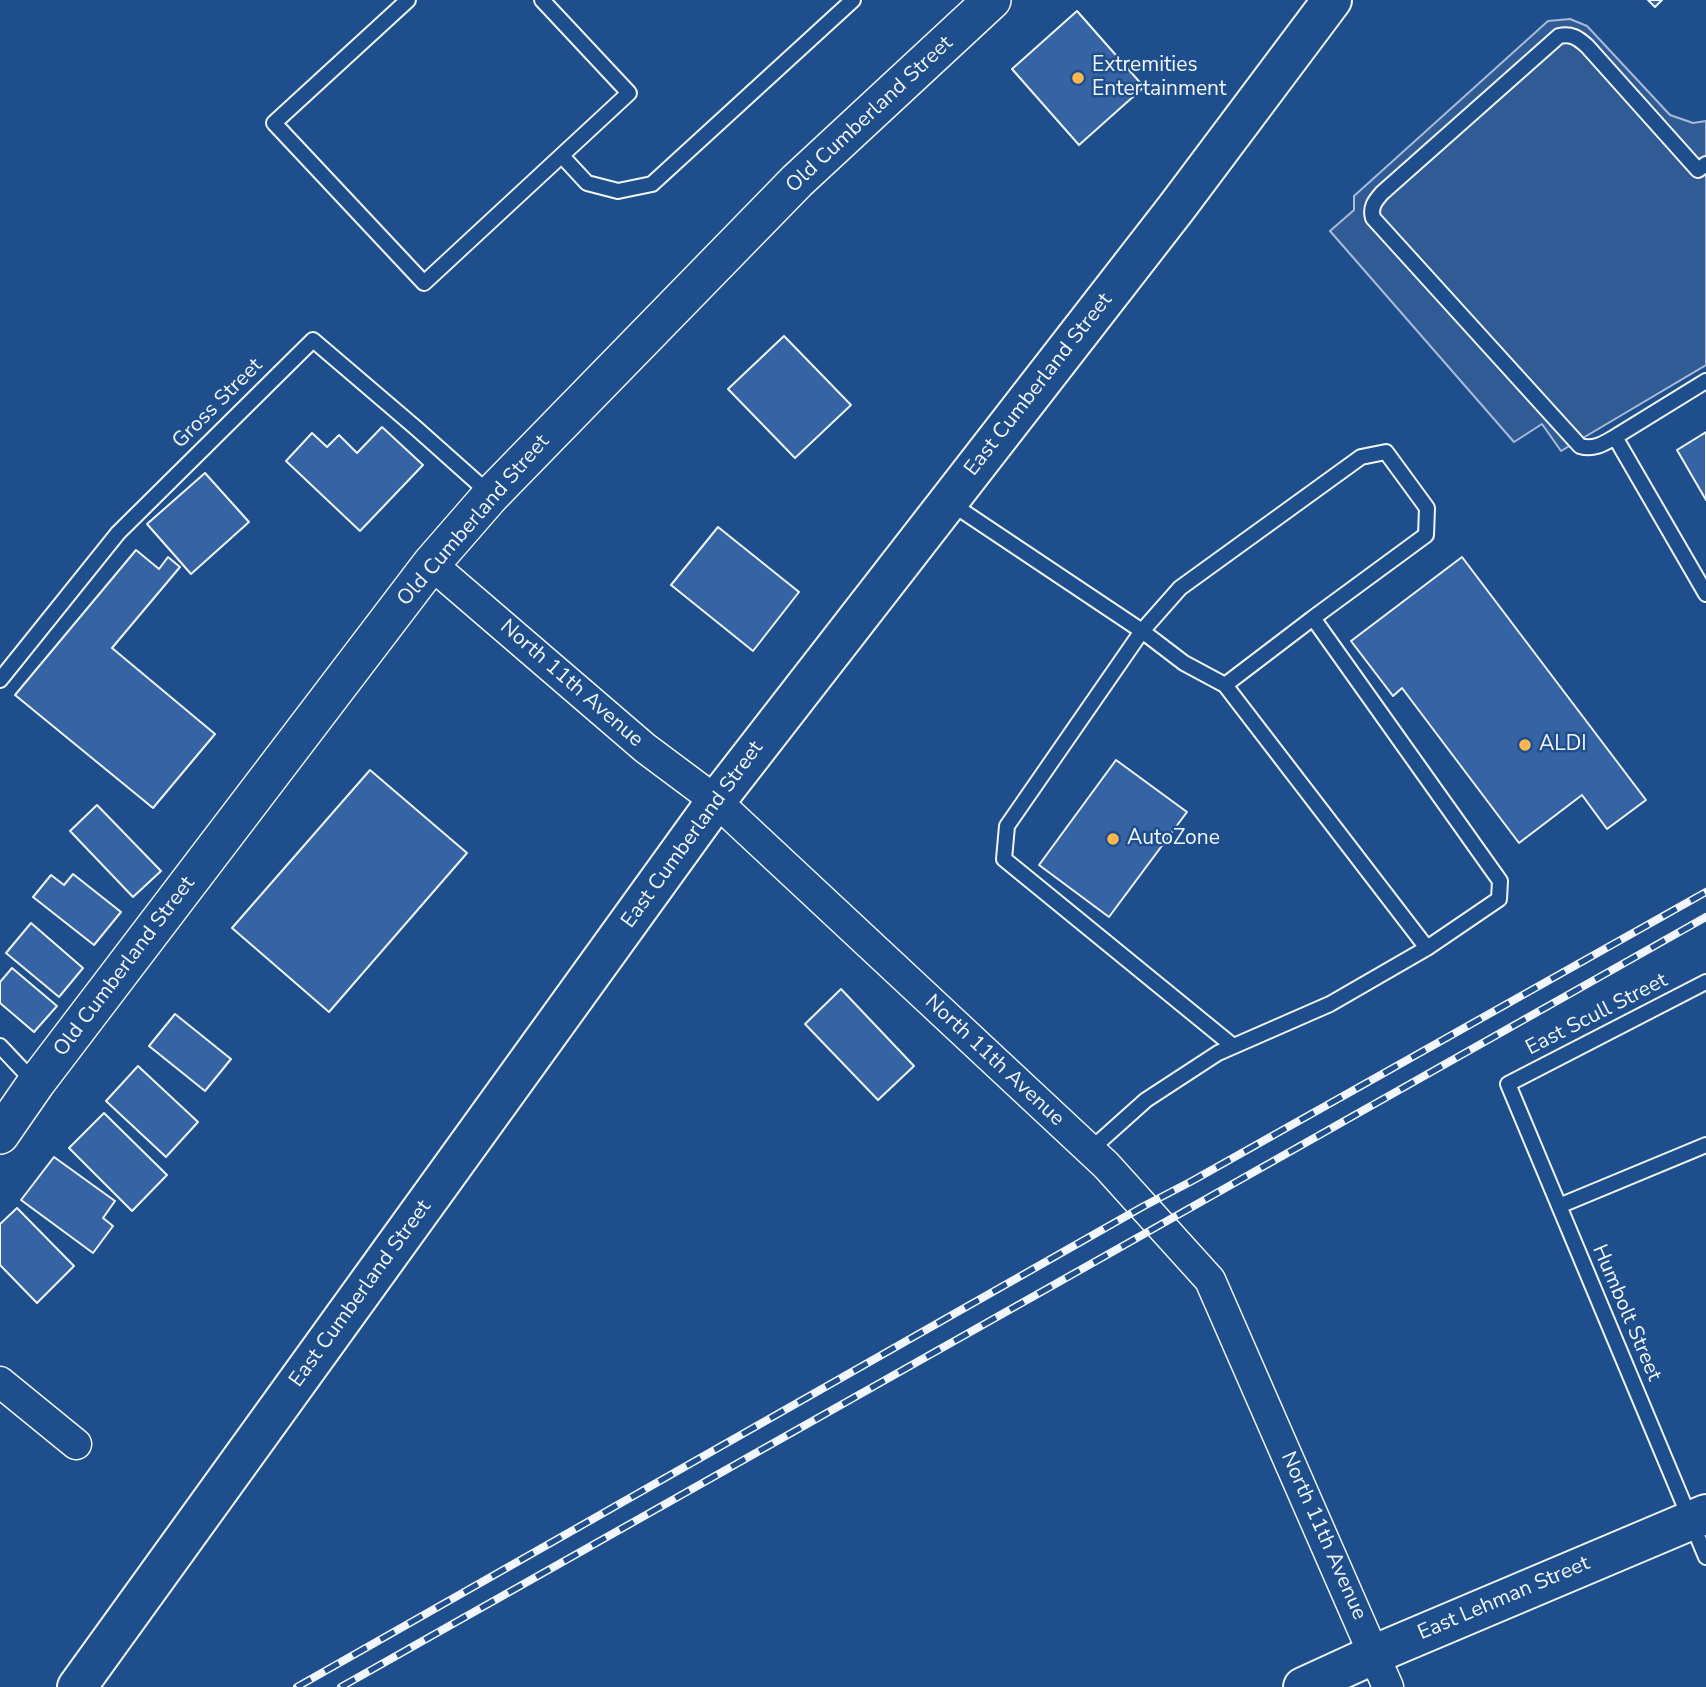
<!DOCTYPE html>
<html>
<head>
<meta charset="utf-8">
<style>
  body { margin:0 }
  canvas { display:block; background:#1f4e8c }
</style>
</head>
<body>
<canvas width="1706" height="1687"></canvas>
<script>
const context = document.querySelector('canvas').getContext('2d');
context.lineJoin = 'round';
function paint(path, color) {
  context.fillStyle = color;
  context.fill(path, 'evenodd');
}
function strokePath(path, color, width, dash) {
  context.strokeStyle = color;
  context.lineWidth = width;
  context.lineCap = dash ? 'butt' : 'round';
  context.setLineDash(dash || []);
  context.stroke(path);
}
function label(font, color, halo, rows, align = 'center') {
  context.font = font + ' "Nunito Sans",sans-serif';
  context.lineWidth = 5;
  context.setLineDash([]);
  context.textBaseline = 'middle';
  context.strokeStyle = halo;
  context.fillStyle = color;
  for (const [text, x, y, turn = 0] of rows) {
    context.save();
    context.translate(x, y);
    context.rotate((+turn || 0) * Math.PI / 180);
    context.textAlign = isNaN(turn) ? turn : align;
    if (halo) context.strokeText(text, 0, 0);
    context.fillText(text, 0, 0);
    context.restore();
  }
}
const parking = new Path2D(`
  M 1570,19 L 1587,26 L 1670,115 L 1693,123 L 1706,121 L 1706,365 L 1561,451 L 1542,424 L 1514,442 L 1330,231 L 1354,210 L 1354,196 L 1548,21 Z`);
const building = new Path2D(`
  M 1648,0 L 1662,0 L 1655,7 Z
  M 1077,11 L 1144,87 L 1079,145 L 1012,69 Z
  M 784,336 L 851,405 L 795,458 L 728,389 Z
  M 382,427 L 423,465 L 360,531 L 286,461 L 312,433 L 327,447 L 339,435 L 357,453 Z
  M 1706,432 L 1706,500 L 1677,450 Z
  M 205,473 L 249,522 L 191,574 L 147,524 Z
  M 718,527 L 799,592 L 753,651 L 671,585 Z
  M 136,550 L 159,569 L 168,557 L 180,567 L 112,648 L 215,734 L 153,808 L 15,695 Z
  M 1462,557 L 1646,800 L 1607,829 L 1582,795 L 1519,843 L 1402,688 L 1393,696 L 1351,641 Z
  M 1116,760 L 1187,812 L 1109,917 L 1039,865 Z
  M 370,770 L 467,853 L 329,1012 L 232,928 Z
  M 97,805 L 161,871 L 133,897 L 70,831 Z
  M 73,874 L 121,912 L 94,945 L 33,897 L 51,875 L 64,885 Z
  M 31,923 L 83,968 L 59,997 L 6,953 Z
  M 12,968 L 57,1006 L 34,1032 L 0,1003 L 0,982 Z
  M 841,989 L 914,1066 L 878,1100 L 805,1024 Z
  M 175,1014 L 231,1059 L 205,1091 L 149,1046 Z
  M 138,1066 L 198,1122 L 166,1157 L 106,1101 Z
  M 104,1113 L 167,1175 L 132,1211 L 69,1148 Z
  M 54,1157 L 115,1201 L 103,1218 L 113,1226 L 93,1253 L 21,1200 Z
  M 17,1208 L 74,1266 L 37,1303 L 0,1265 L 0,1224 Z`);
const service = new Path2D(`
  M 408,0 L 274,123 L 424,283 L 629,93 L 542,0
  M 562,156 L 587,183 L 618,191 L 652,184 L 853,0
  M 1706,164 L 1698,170 L 1587,46 C 1578,38 1571,33 1559,36 L 1382,193 C 1375,201 1370,207 1373,218 L 1580,446 C 1594,450 1603,444 1615,437 L 1706,594
  M 1615,437 L 1706,381
  M 949,502 L 1142,631 L 1184,663 L 1225,685 L 1427,948
  M 0,680 L 118,533 L 313,340 L 416,428 L 490,494
  M 1225,685 L 1313,618
  M 1706,982 L 1508,1084 L 1706,1557
  M 0,1046 L 35,1083
  M 1089,1151 L 1146,1100 L 1218,1053 L 1330,1004 L 1427,948 L 1499,899 L 1500,881 L 1313,618 L 1426,535 L 1427,508 L 1386,452 L 1361,457 L 1180,588 L 1142,631 L 1007,826 L 1004,859 L 1233,1046
  M 1559,1206 L 1706,1145`);
const minor = new Path2D(`
  M 431,564 L 645,748 L 716,801 L 1106,1165 L 1210,1280 L 1388,1687
  M 0,1382 L 76,1444`);
const tertiary = new Path2D(`
  M 0,1135 L 36,1083 L 431,564 L 491,495 L 797,181 L 992,0`);
const secondary = new Path2D(`
  M 1303,1687 L 1375,1654 L 1706,1514`);
const trunk = new Path2D(`
  M 77,1687 L 716,801 L 1177,207 L 1332,0`);
const rail = new Path2D(`
  M 297,1687 L 1144,1206 L 1192,1181 L 1706,892
  M 341,1687 L 1706,917`);
const markers = [
  [1078,78,7,"#ffb74d"],
  [1525,745,7,"#ffb74d"],
  [1113,839,7,"#ffb74d"]
];
const poiNames = [
  ["Extremities",1092,66],
  ["Entertainment",1092,90],
  ["ALDI",1539,745],
  ["AutoZone",1127,839]
];
const streetNames = [
  ["Old Cumberland Street",870,115,-43],
  ["East Cumberland Street",1039,385,-52],
  ["Gross Street",218,404,-45],
  ["Old Cumberland Street",474,521,-49],
  ["North 11th Avenue",571,684,41],
  ["East Cumberland Street",693,835,-54],
  ["Old Cumberland Street",125,967,-53],
  ["East Scull Street",1597,1015,-27],
  ["North 11th Avenue",994,1061,43],
  ["East Cumberland Street",361,1294,-54],
  ["Humbolt Street",1626,1313,67],
  ["North 11th Avenue",1323,1536,66],
  ["East Lehman Street",1504,1599,-23]
];
paint(parking, '#305b95');
strokePath(parking, '#a8bbd7', 2);
paint(building, '#3563a3');
strokePath(building, '#f2f6ff', 2);
strokePath(service, '#f2f6ff', 18);
strokePath(minor, '#f2f6ff', 33);
strokePath(tertiary, '#f2f6ff', 40);
strokePath(secondary, '#f2f6ff', 42);
strokePath(trunk, '#f2f6ff', 42);
strokePath(service, '#1f4e8c', 14);
strokePath(minor, '#1f4e8c', 30);
strokePath(tertiary, '#1f4e8c', 37);
strokePath(secondary, '#1f4e8c', 38);
strokePath(trunk, '#1f4e8c', 38);
strokePath(rail, '#f2f6ff', 8);
strokePath(rail, '#1f4e8c', 5, [16]);
for (const [x, y, r, color] of markers) {
  const dot = new Path2D();
  dot.arc(x, y, r, 0, 2 * Math.PI);
  context.fillStyle = color;
  context.fill(dot);
  strokePath(dot, '#1f4e8c', 2.5);
}
label('21px', '#f2f6ff', '#1f4e8c', poiNames, 'left');
label('21px', '#f2f6ff', '#1f4e8c', streetNames);
</script>
</body>
</html>
